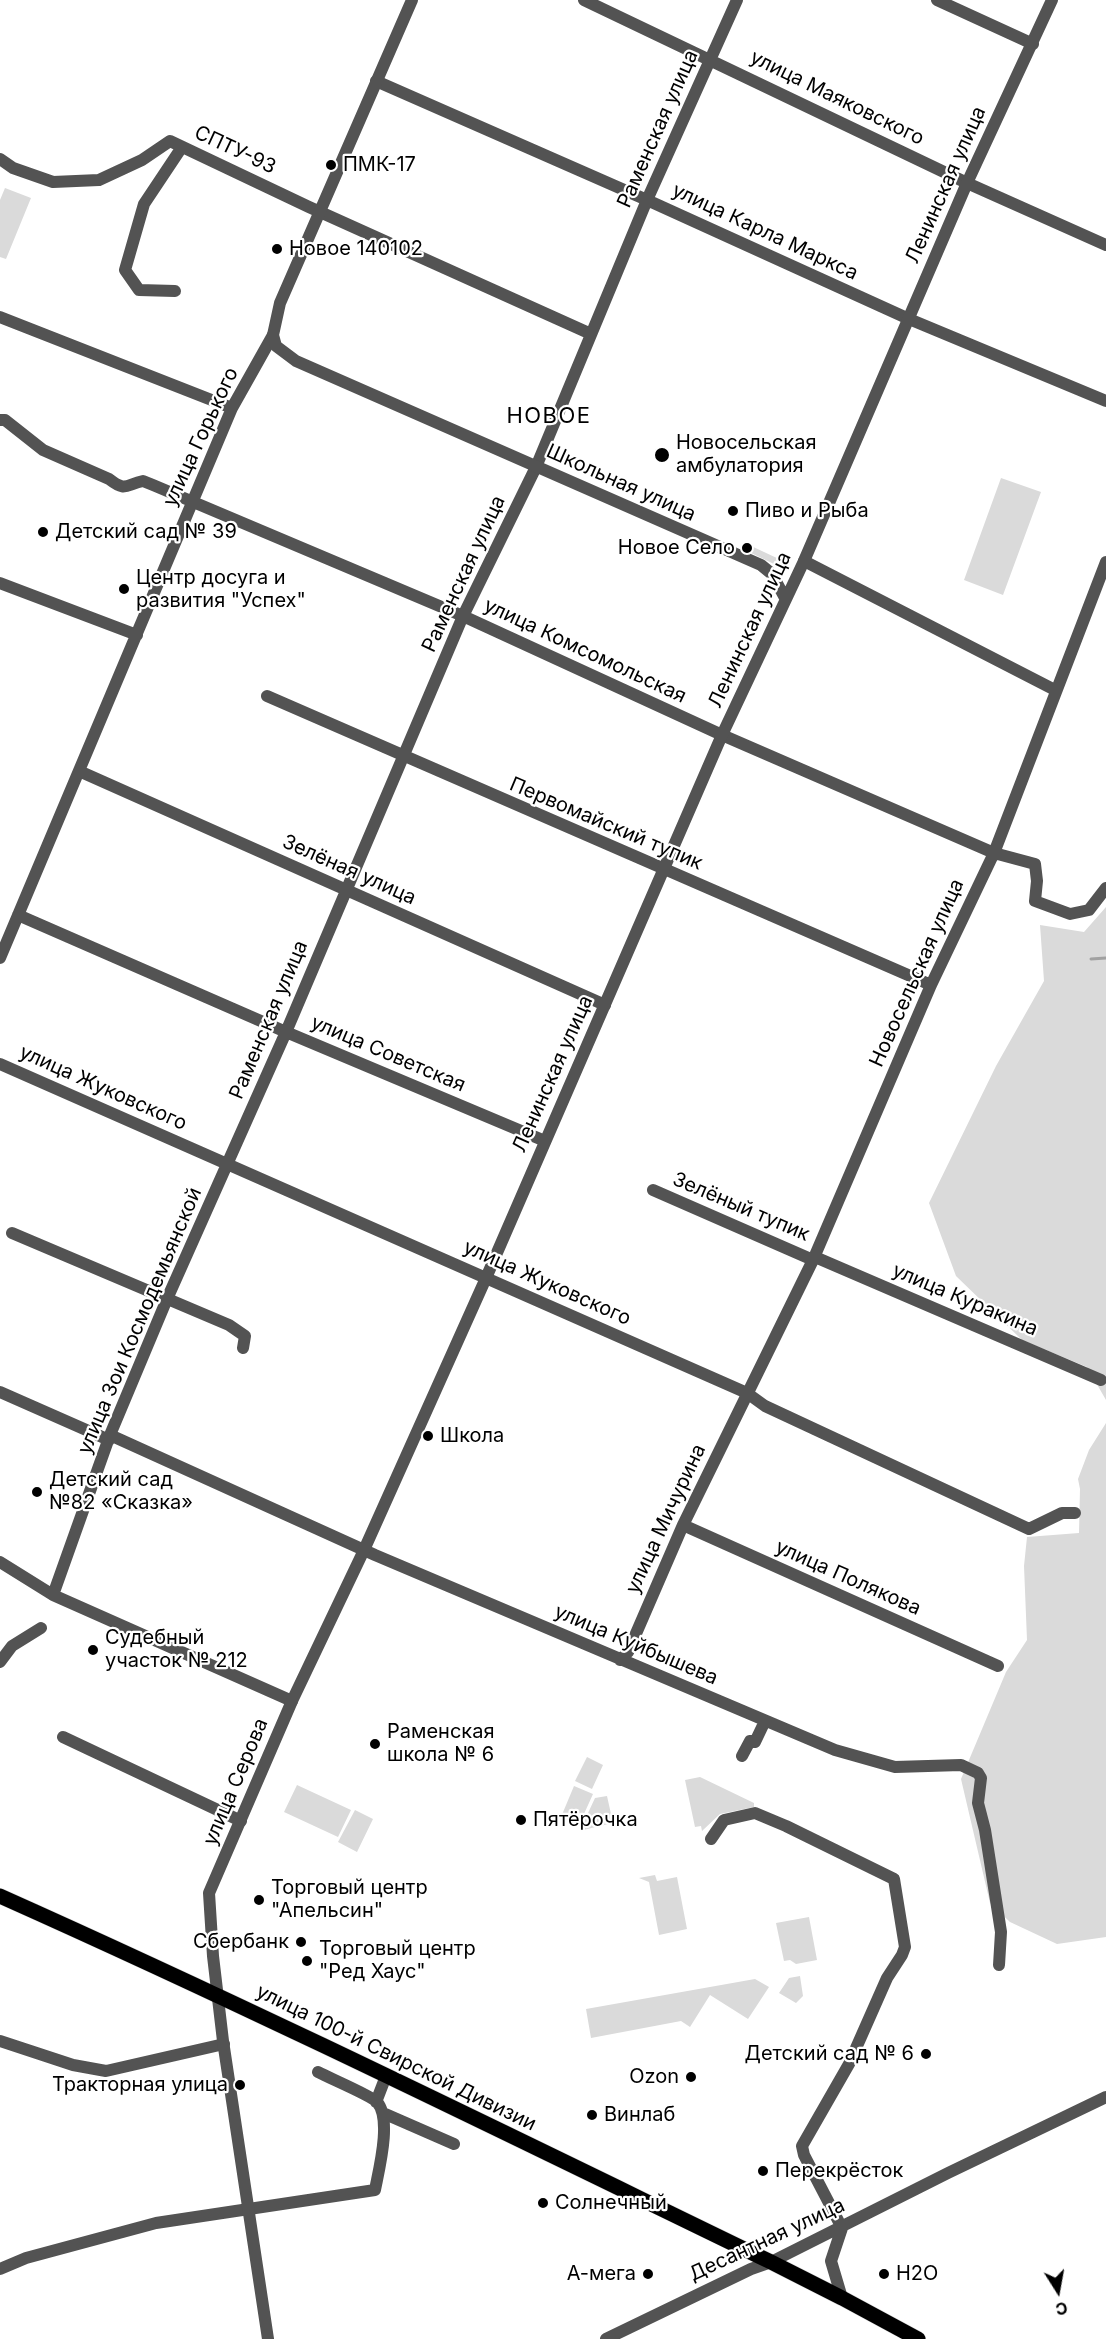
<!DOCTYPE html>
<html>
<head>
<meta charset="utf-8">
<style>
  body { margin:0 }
  #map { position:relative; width:1106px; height:2339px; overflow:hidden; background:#fff; font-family:Inter,sans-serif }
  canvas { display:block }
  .north { position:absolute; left:1028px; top:2261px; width:60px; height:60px; -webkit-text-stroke:4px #fff; paint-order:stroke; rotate:169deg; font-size:16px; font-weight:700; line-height:24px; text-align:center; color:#000 }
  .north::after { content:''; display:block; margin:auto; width:21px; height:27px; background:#000; clip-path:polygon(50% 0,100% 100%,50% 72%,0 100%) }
</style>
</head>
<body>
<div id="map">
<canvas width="1106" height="2339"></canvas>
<div class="north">С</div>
</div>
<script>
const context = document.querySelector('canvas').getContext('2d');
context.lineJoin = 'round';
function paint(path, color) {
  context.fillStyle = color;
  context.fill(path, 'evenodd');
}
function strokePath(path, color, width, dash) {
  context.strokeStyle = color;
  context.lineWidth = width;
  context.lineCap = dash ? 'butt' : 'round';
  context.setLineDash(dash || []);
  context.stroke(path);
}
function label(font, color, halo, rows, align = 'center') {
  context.font = font + ' Inter,sans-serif';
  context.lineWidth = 4.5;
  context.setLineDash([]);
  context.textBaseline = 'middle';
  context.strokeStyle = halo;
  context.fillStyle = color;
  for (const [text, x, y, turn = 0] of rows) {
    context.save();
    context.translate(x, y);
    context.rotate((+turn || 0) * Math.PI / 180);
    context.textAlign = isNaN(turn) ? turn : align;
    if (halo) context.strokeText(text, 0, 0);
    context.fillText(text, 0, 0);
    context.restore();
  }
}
const green = new Path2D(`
  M 5,188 L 31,198 L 6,259 L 0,257 L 0,200 Z
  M 1001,478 L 1041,492 L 1003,595 L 964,580 Z
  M 749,545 L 779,559 L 780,564 L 776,565 L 749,552 L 747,549 Z
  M 1106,907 L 1106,1400 L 1087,1367 L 1022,1340 L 956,1276 L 929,1203 L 996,1066 L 1044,981 L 1040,925 L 1084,932 Z
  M 1106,1423 L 1106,1937 L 1057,1944 L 1010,1922 L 990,1903 L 961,1779 L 1006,1672 L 1027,1640 L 1024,1566 L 1027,1537 L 1079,1533 L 1080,1489 L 1078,1479 L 1089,1450 Z
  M 587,1757 L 603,1765 L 592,1789 L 575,1781 Z
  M 700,1777 L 754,1803 L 754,1807 L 720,1814 L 702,1831 L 701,1826 L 695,1827 L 685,1780 Z
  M 297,1785 L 351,1810 L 338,1837 L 284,1812 Z
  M 574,1786 L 593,1794 L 579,1825 L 561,1817 Z
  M 607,1796 L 613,1823 L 583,1830 L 582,1826 L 595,1798 Z
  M 355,1810 L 373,1819 L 357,1852 L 338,1842 Z
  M 655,1875 L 657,1881 L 677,1877 L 687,1929 L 659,1935 L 649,1882 L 639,1878 Z
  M 809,1917 L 817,1960 L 796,1964 L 790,1960 L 784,1961 L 776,1923 Z
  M 800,1976 L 803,1996 L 796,2003 L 779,1993 L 789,1978 Z
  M 755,1979 L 769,1987 L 748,2019 L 710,1995 L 690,2027 L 681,2021 L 591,2038 L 586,2009 Z`);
const stream = new Path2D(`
  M 1091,959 L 1106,958`);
const minor = new Path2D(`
  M 584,0 L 967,183 L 1106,245
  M 937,0 L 1033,44
  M 376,81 L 647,200 L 909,319 L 1106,401
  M 0,159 L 13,168 L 53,182 L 99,180 L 142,160 L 170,141 L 309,207 L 591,334
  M 175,291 L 139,290 L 125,270 L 144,204 L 182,147
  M 0,317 L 232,408
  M 0,420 L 5,420 L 43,450 L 109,479 C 126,492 125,485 143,481 L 153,485 L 463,616 L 722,735 L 994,853 L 1035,864 L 1037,881 L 1035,901 L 1070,914 L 1089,910 L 1106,888
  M 804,561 L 1055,690
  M 0,583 L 137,635
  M 267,696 L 931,985
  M 79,771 L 605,1005
  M 18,915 L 286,1032 L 545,1141
  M 0,958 L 232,408 L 273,335
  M 0,1064 L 747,1393 L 765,1406 L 1029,1529 L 1062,1513 L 1075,1513
  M 653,1190 L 813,1260
  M 12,1233 L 229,1325 L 245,1336 L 243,1348
  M 815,1257 L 1101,1380
  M 0,1392 L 109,1440
  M 110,1435 L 375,1555 L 835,1750 L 895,1767 L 961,1765 L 978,1773 L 981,1778 L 978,1803 L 985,1830 L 1001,1932 L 999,1965
  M 683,1525 L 998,1666
  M 0,1562 L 53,1595 L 292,1701
  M 53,1595 L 110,1435 L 167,1299 L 286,1032 L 463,616 L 536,467 L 647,200 L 737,0
  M 620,1660 L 628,1652 L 683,1525 L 813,1260 L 931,985 L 994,853 L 1106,562
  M 0,1662 L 12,1646 L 41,1628
  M 63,1737 L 241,1821
  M 742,1756 L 750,1741 L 755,1742 L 765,1721
  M 711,1839 L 724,1820 L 755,1813 L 786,1826 L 894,1879 L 905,1947 L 902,1955 L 887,1978 L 849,2064 L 802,2146 L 804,2155 L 842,2228 L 831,2261 L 842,2298
  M 0,2041 L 73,2065 L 106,2071 L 224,2044
  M 376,2102 L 386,2076
  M 383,2113 L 454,2144
  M 771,2262 L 948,2173 L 1106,2097
  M 0,2269 L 26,2258 L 156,2223 L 375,2190 C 379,2169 392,2119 377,2102 C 370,2095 329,2078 318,2072`);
const tertiary = new Path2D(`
  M 412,0 L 280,303 L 273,335 L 276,346 L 296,361 L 761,565 L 772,574 L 785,598
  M 268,2339 L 223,2041 L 213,1956 L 209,1893 L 292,1701 L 364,1550 L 486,1278 L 722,735 L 804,561 L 967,183 L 1052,0
  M 606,2339 L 751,2269 L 771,2262`);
const primary = new Path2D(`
  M 0,1896 C 260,2012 515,2138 771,2262 L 842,2298 L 918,2339`);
const markers = [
  [331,165,6,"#000"],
  [277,249,6,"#000"],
  [662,455,8,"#000"],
  [733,511,6,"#000"],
  [43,532,6,"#000"],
  [747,548,6,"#000"],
  [124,589,6,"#000"],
  [428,1436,6,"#000"],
  [37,1492,6,"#000"],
  [93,1650,6,"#000"],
  [375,1744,6,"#000"],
  [521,1820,6,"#000"],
  [259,1900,6,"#000"],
  [301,1942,6,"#000"],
  [307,1961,6,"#000"],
  [926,2054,6,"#000"],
  [691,2077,6,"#000"],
  [240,2085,6,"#000"],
  [592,2115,6,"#000"],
  [763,2171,6,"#000"],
  [543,2203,6,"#000"],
  [648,2274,6,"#000"],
  [884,2274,6,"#000"]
];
const streetNames = [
  ["улица Маяковского",837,98,26],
  ["Раменская улица",658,129,-66],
  ["СПТУ-93",235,150,25],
  ["Ленинская улица",946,185,-66],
  ["улица Карла Маркса",765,232,25],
  ["улица Горького",201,437,-65],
  ["Школьная улица",621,483,24],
  ["Раменская улица",464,574,-65],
  ["Ленинская улица",750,630,-65],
  ["улица Комсомольская",585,651,25],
  ["Первомайский тупик",606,824,23],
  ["Зелёная улица",349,870,24],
  ["Новосельская улица",917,973,-66],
  ["Раменская улица",269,1020,-67],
  ["улица Советская",388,1054,23],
  ["Ленинская улица",553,1074,-66],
  ["улица Жуковского",103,1088,24],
  ["Зелёный тупик",741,1207,23],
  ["улица Жуковского",547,1283,24],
  ["улица Куракина",965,1300,23],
  ["улица Зои Космодемьянской",140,1321,-67],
  ["улица Мичурина",666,1519,-65],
  ["улица Полякова",848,1578,24],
  ["улица Куйбышева",636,1645,23],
  ["улица Серова",236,1782,-67],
  ["улица 100-й Свирской Дивизии",396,2058,26],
  ["Десантная улица",767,2240,-25]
];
const poiNames = [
  ["ПМК-17",343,165],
  ["Новое 140102",289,249],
  ["Новосельская",676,443],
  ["амбулатория",676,466],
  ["Пиво и Рыба",745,511],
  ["Детский сад № 39",55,532],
  ["Новое Село",735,548,"right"],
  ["Центр досуга и",136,578],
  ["развития \"Успех\"",136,601],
  ["Школа",440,1436],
  ["Детский сад",49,1480],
  ["№82 «Сказка»",49,1503],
  ["Судебный",105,1638],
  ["участок № 212",105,1661],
  ["Раменская",387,1732],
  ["школа № 6",387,1755],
  ["Пятёрочка",533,1820],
  ["Торговый центр",271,1888],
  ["\"Апельсин\"",271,1911],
  ["Сбербанк",289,1942,"right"],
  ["Торговый центр",319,1949],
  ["\"Ред Хаус\"",319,1972],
  ["Детский сад № 6",914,2054,"right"],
  ["Ozon",679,2077,"right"],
  ["Тракторная улица",228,2085,"right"],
  ["Винлаб",604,2115],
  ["Перекрёсток",775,2171],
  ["Солнечный",555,2203],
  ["А-мега",636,2274,"right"],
  ["H2O",896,2274]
];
const quarterNames = [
  ["НОВОЕ",549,416]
];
paint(green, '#dadada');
strokePath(stream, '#a1a1a1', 3);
strokePath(primary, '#dbdbdb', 16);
strokePath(minor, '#535353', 12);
strokePath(tertiary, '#535353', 12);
strokePath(primary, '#000', 15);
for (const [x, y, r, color] of markers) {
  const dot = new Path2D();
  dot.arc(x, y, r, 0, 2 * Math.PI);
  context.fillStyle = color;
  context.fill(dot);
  strokePath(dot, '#fff', 2);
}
label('20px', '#000', '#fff', streetNames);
label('20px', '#000', '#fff', poiNames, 'left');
context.letterSpacing = '1.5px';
label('22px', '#000', '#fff', quarterNames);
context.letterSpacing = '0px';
</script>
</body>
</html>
